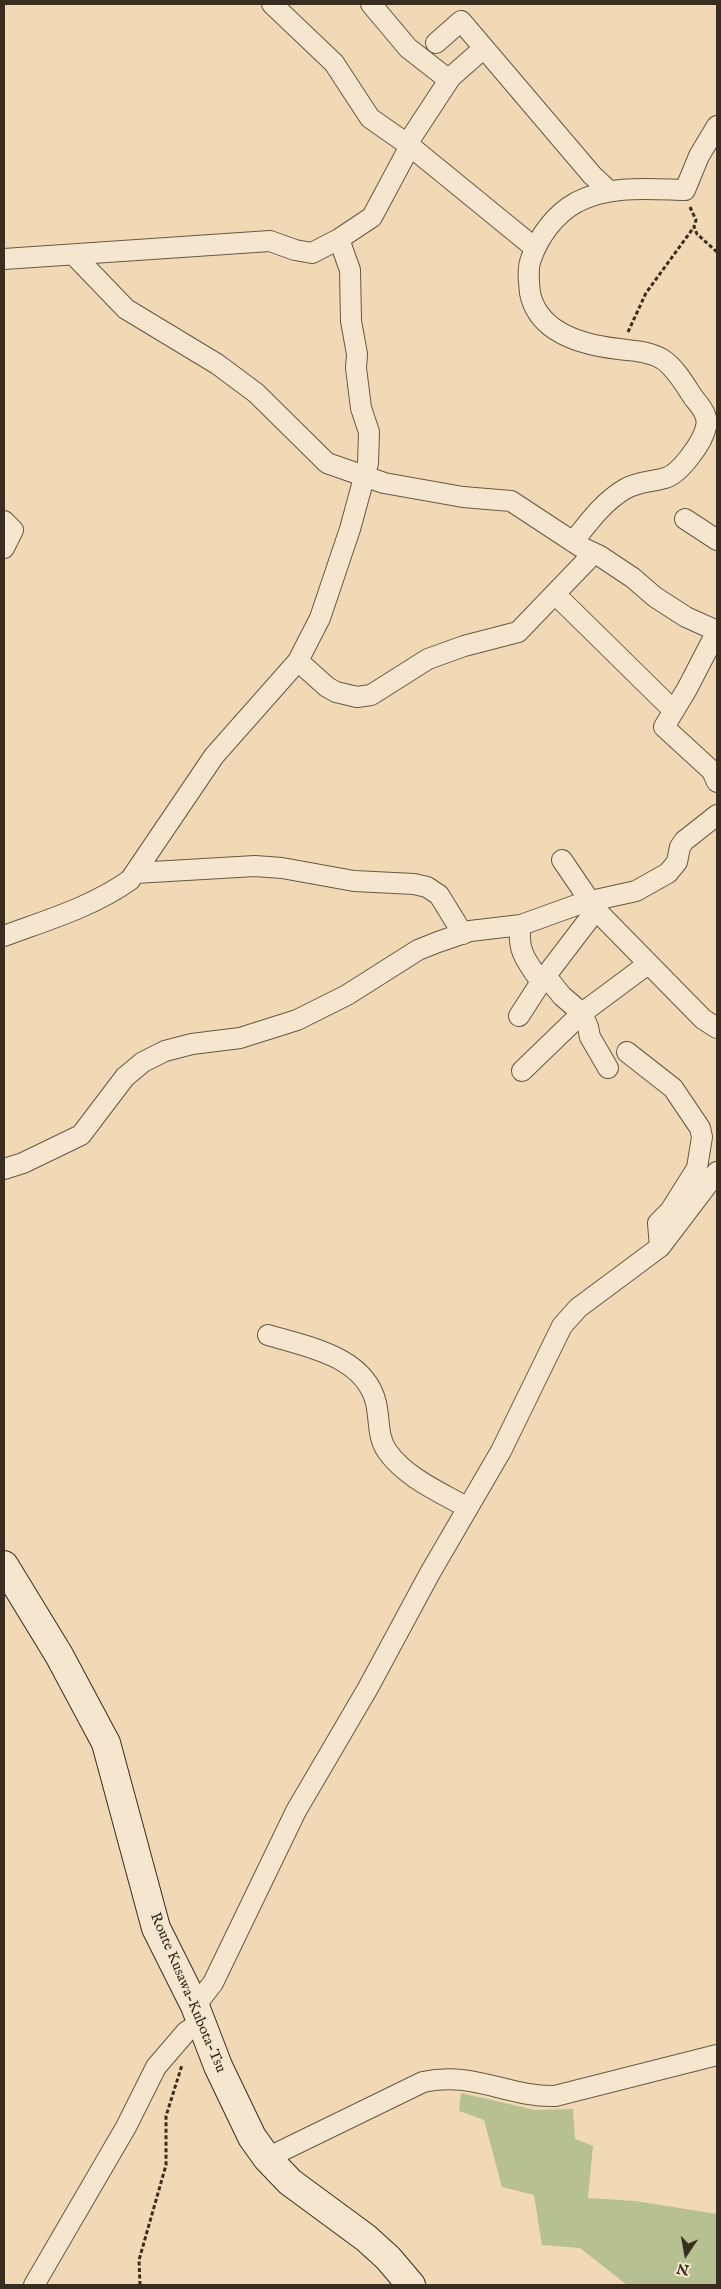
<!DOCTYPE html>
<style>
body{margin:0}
#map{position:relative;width:721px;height:2289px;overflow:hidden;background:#f2d9b5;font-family:"IM FELL English",serif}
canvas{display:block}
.frame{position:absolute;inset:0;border:5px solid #382d1f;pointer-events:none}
.north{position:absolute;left:661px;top:2229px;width:50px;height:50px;-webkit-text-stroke:4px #f7e6cf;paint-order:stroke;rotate:192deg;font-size:14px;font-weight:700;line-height:20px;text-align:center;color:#382d1f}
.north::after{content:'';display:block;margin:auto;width:18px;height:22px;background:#382d1f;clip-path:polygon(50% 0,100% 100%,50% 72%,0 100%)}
</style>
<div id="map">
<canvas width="721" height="2289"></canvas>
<div class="frame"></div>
<div class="north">N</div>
</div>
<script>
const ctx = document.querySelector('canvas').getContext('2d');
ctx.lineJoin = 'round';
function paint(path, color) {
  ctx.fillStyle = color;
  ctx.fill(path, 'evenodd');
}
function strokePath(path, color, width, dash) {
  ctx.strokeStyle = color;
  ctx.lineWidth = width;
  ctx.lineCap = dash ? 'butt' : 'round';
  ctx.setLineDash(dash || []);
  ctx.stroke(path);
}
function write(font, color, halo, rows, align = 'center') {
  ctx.font = font + ' "IM FELL English",serif';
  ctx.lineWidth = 4.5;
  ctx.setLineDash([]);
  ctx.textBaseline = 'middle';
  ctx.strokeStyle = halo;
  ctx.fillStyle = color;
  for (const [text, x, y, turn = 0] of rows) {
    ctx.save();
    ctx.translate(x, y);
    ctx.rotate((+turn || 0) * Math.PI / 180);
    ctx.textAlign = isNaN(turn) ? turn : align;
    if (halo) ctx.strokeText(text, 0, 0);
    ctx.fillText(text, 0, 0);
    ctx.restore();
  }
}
paint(new Path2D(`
 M461,2093l74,17 38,-1 2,30 18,7 -5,52 47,3 82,13v71h-90l-47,-37 -38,-3 -8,-50 -32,-8 -18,-67 -25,-9z`), '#b6c091');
const street = new Path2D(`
 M272,4l62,59 36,55 40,28 125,102
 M371,4l37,44 41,32
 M436,43l25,-22 23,27
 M407,144l44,-67 33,-29 108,127 17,16
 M74,255l52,54 91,55 39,29 71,70 57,20 79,14 48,4 70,46 19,9 33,22 22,19 31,20 31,14
 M4,259l266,-18 25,9 17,3 27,-14 33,-22 38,-71
 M685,519l32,21
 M4,521l9,9 -9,18
 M573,542c16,-20 30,-40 52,-53 13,-8 27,-7 40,-11 15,-4 38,-36 41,-51 3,-12 -6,-21 -13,-30 -8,-12 -18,-30 -31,-38 -13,-8 -29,-8 -43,-10 -36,-4 -81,-16 -89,-56 -1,-11 -3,-24 1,-34 8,-23 24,-45 46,-57 33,-17 71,-13 108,-12l14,-34 18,-30
 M555,594l119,117
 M717,631l-30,58 -23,38 48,44 5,11
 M298,661l29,26 9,5 21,5 14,-2 57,-36 36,-13 54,-14 76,-79
 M562,860l34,50 107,109 14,9
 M135,873l120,-7 27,2 72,13 60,3 13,3 12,8 24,39
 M521,925c-5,25 6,37 20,57
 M4,936c43,-16 88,-29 126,-56l84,-124 84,-95 22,-43 30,-89 18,-66 1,-31 -8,-24 -5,-40 1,-14 -6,-33 -1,-51 -11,-31
 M546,976l16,20 20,17 6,14 2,10 18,31
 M519,1016l22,-34 55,-72
 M627,1052l46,36 27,40 2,9 -5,31 -27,43 -12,12 2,24
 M522,1071l60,-58 66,-49
 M4,1169l19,-6 58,-28 44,-58 18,-15 22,-11 27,-7 48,-6 57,-18 50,-25 71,-45 20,-8 32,-11 51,-6 61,-22 54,-12 32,-18 9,-11 3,-15 4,-6 33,-26
 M268,1335c39,12 97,21 108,68 4,17 1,33 11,48 19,27 53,41 81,57
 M195,2006l18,-23 83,-172 72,-123 62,-115 71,-122 61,-125 16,-18 82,-61 57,-75
 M267,2158l156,-76c51,-11 84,15 132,14l162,-41
 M34,2285l92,-158 30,-60 30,-35 15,-10`);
const secondary = new Path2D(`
 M4,1565l55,90 47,88 50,185 39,78 23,60 34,71 15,21 23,24 76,56 22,20 23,27`);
strokePath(street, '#665844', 22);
strokePath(secondary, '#382d1f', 30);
strokePath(new Path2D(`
 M690,207l6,13 -2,7 3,7 20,18
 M628,332l18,-39 48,-66
 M140,2285l-1,-25 27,-95v-49l16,-51`), '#382d1f', 3, [4, 2.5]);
strokePath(street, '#f7e6cf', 20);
strokePath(secondary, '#f7e6cf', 28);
write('15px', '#382d1f', '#f7e6cf', [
 ["Route Kusawa-Kubota-Tsu",187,1993,67]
]);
</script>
